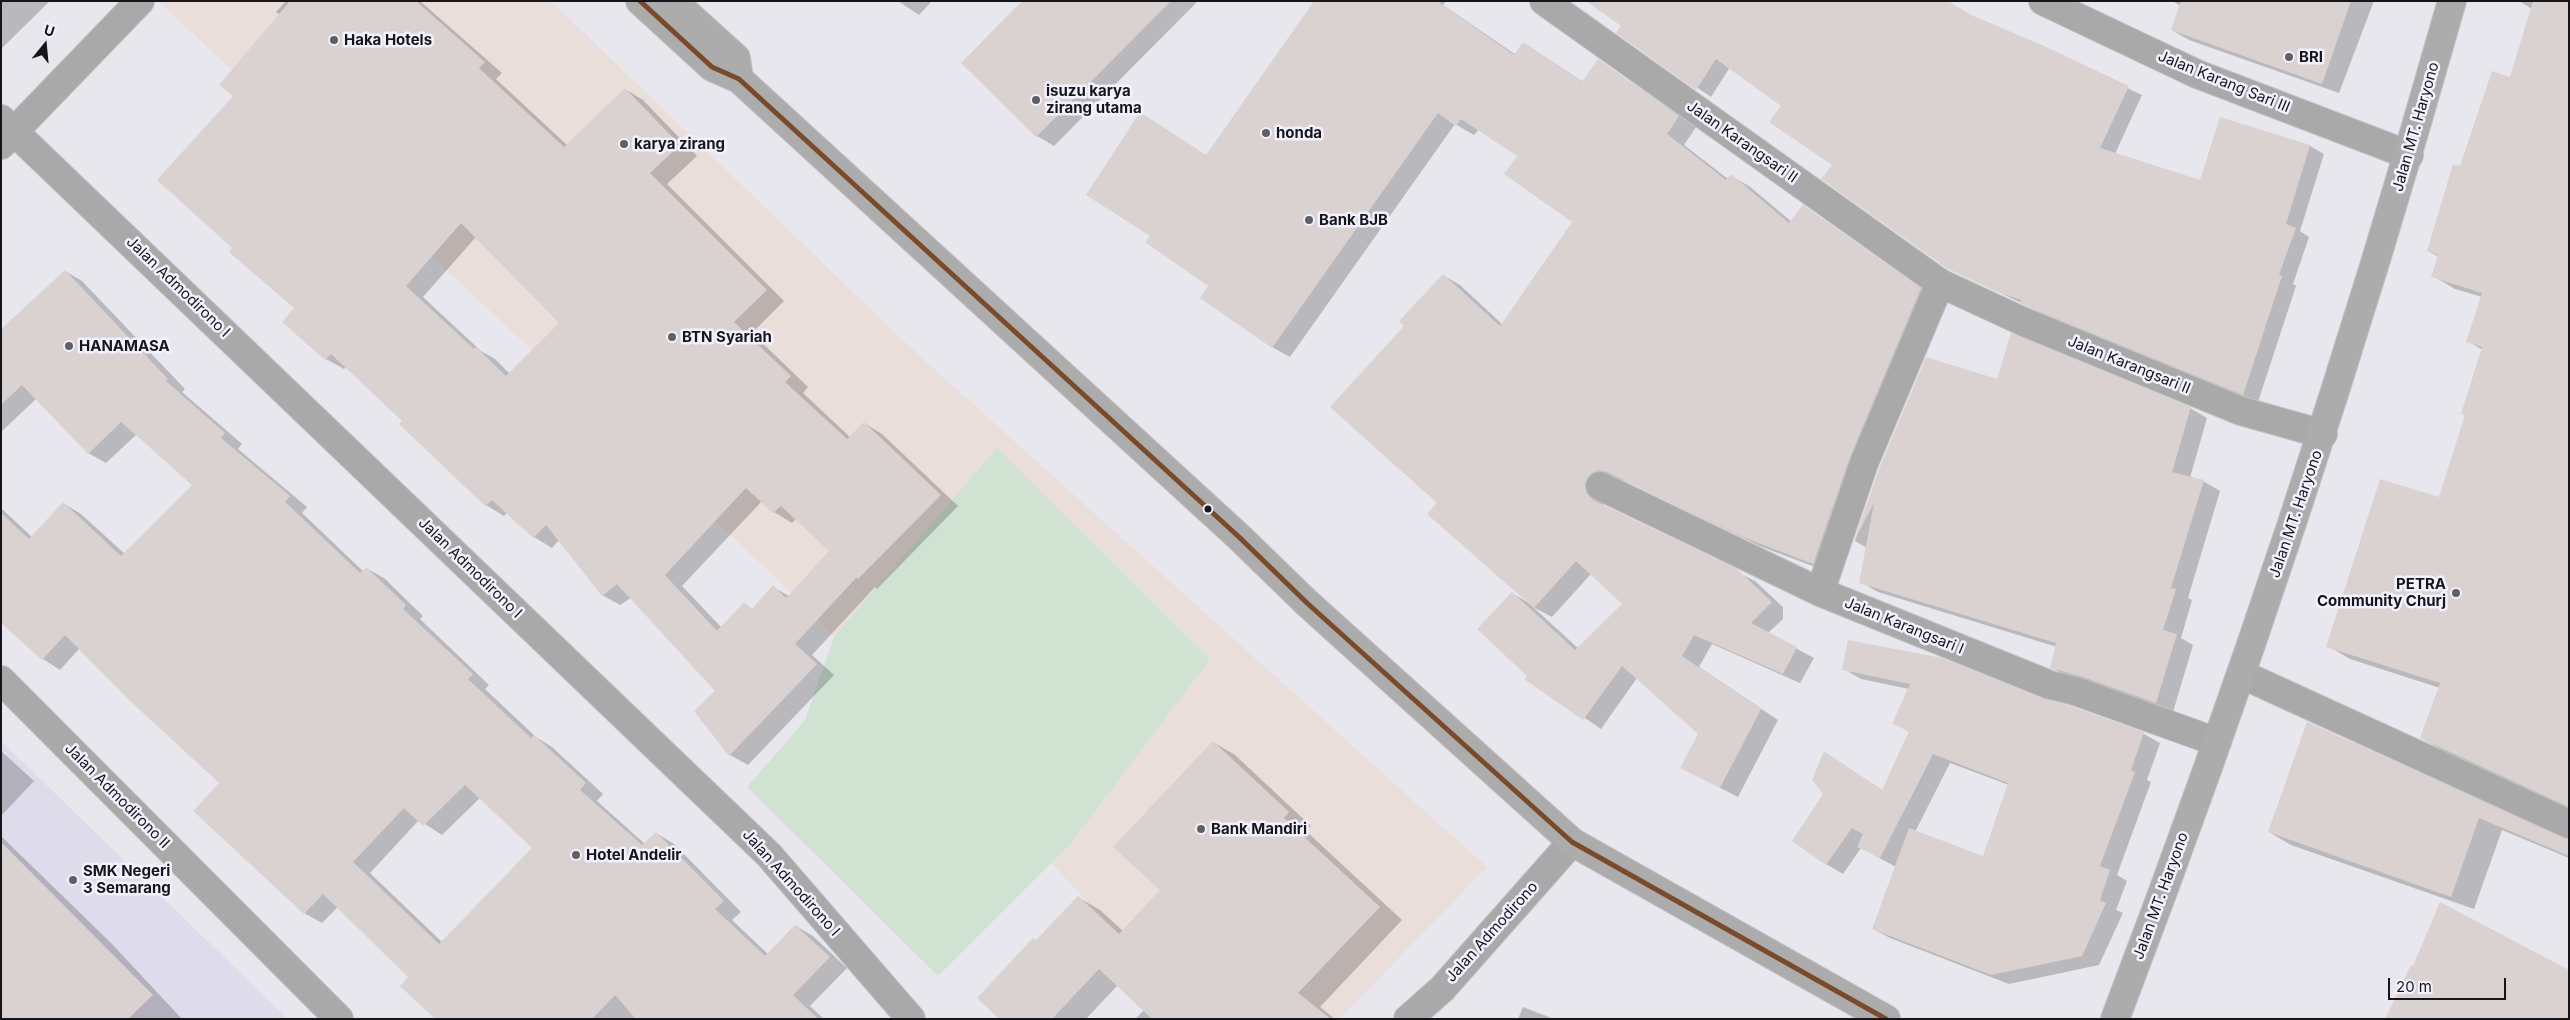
<!DOCTYPE html>
<style>
body{margin:0}
#map{position:relative;width:2570px;height:1020px;overflow:hidden;background:#e7e7ed;font-family:Inter,sans-serif}
canvas{display:block}
.frame{position:absolute;inset:0;border:2px solid #16161a;pointer-events:none}
.north{position:absolute;left:20px;top:20px;width:50px;height:50px;-webkit-text-stroke:4px #f2f1fe;paint-order:stroke;rotate:17deg;font-size:14px;font-weight:700;line-height:20px;text-align:center;color:#16161a}
.north::after{content:'';display:block;margin:auto;width:18px;height:22px;background:#16161a;clip-path:polygon(50% 0,100% 100%,50% 72%,0 100%)}
.scale{position:absolute;left:2388px;top:978px;width:118px;height:22px;box-sizing:border-box;border:2px solid #16161a;border-top:0;padding-left:6px;font-size:15px;line-height:18px;white-space:nowrap;color:#16161a;-webkit-text-stroke:4px #f2f1fe;paint-order:stroke}
</style>
<div id="map">
<canvas width="2570" height="1020"></canvas>
<div class="frame"></div>
<div class="north">U</div>
<div class="scale">20 m</div>
</div>
<script>
const ctx = document.querySelector('canvas').getContext('2d');
ctx.lineJoin = 'round';
function paint(path, color) {
  ctx.fillStyle = color;
  ctx.fill(path, 'evenodd');
}
function strokePath(path, color, width, dash) {
  ctx.strokeStyle = color;
  ctx.lineWidth = width;
  ctx.lineCap = dash ? 'butt' : 'round';
  ctx.setLineDash(dash || []);
  ctx.stroke(path);
}
function write(font, color, halo, rows, align = 'center') {
  ctx.font = font + ' Inter,sans-serif';
  ctx.lineWidth = 5;
  ctx.setLineDash([]);
  ctx.textBaseline = 'middle';
  ctx.strokeStyle = halo;
  ctx.fillStyle = color;
  for (const [text, x, y, turn = 0] of rows) {
    ctx.save();
    ctx.translate(x, y);
    ctx.rotate((+turn || 0) * Math.PI / 180);
    ctx.textAlign = isNaN(turn) ? turn : align;
    if (halo) ctx.strokeText(text, 0, 0);
    ctx.fillText(text, 0, 0);
    ctx.restore();
  }
}
paint(new Path2D(`
 M158,1h393l361,348 575,518 -147,152h-140l-411,-429z`), '#eadeda');
paint(new Path2D(`
 M1,741l287,278h-287z`), '#dedcea');
paint(new Path2D(`
 M997,448l213,211 -138,183 -134,134 -191,-189 58,-67 29,-83z`), '#d0e3d3');
paint(new Path2D(`
 M1,1h49l-49,48z
 M286,1h134l82,72 -6,6 71,66 58,-56 18,11 54,56 -30,28 117,117 -32,32 56,54 -5,6 47,44 14,-14 18,11 76,72 -81,83 -2,-2 -63,68 22,20 -86,90 -18,-10 -35,-44 21,-20 -85,-93 -11,7 -18,-10 -43,-55 -7,8 -18,-11 -27,-24 -3,3 -18,-11 -85,-81 3,-3 -58,-54 -2,2 -18,-10 -30,-51 -62,-60 1,-152 45,-81 -4,-3zM476,237l85,86 -51,51 -15,-15 -14,-8 -58,-54zM762,501l12,11 18,11 4,-4 35,32 -42,45 -16,-9 -20,22 -9,-5 -22,24 -40,-42z
 M898,1h34l-13,14z
 M1024,1h171l1,2 -142,143 -17,-10 -74,-73z
 M1315,1h131l-3,4 73,50 8,-12 59,39 15,-22 98,67 -12,18 44,34 3,-3 18,10 43,36 11,-16 135,94 -107,273 -69,-26 -136,-66 -8,-1 -16,18 2,8 151,75 28,26v12l-15,14 46,25 -14,25 -88,-39 -13,23 79,53 -40,77 -39,-20 1,-43 -63,-56 -36,51 -75,-51 2,-3 -16,-82 17,10 -90,-100 -33,-177 37,-51 17,10 42,39 72,-102 -56,-67 -39,-26 -5,6 -19,-11 -165,233 -18,-10 -62,-61 -59,-51 -11,-122 67,43zM1591,574l33,30 -45,45 -46,-42 19,10z
 M2172,1h202l-35,92 -150,-53 -17,-10 9,-24z
 M2519,1h50v807l-125,-57 -23,-13 19,-50 -90,-29 -22,-13 112,-147 26,-84 17,-65 -16,-9 15,-44 -27,-8 -22,-13 6,-19 -11,-6 33,-84 50,-89 21,-69z
 M1973,17l169,78 -27,59 86,28 20,-64 89,28 14,8 -24,77 9,6 -16,47 3,2 -38,116 -212,-87 -97,-47 -115,-104 -52,-59 -52,-38 -19,30 -94,-64z
 M65,271l17,10 103,108 -3,3 60,52 -4,5 69,58 -5,6 61,58 3,-3 18,10 39,38 -3,3 69,66 -4,4 51,48 16,10 51,47 -6,7 48,43 11,-11 18,11 67,68 -9,8 37,35 27,-29 17,10 34,32 -37,38 14,13h-387l-27,-43 -72,-69 -16,16 -18,-10 -83,-130 -141,-135 -20,22 -17,-11 -42,-38v-113l31,29 31,-34 18,11 44,40 68,-69 -56,-51 -31,29 -18,-10 -51,-55 -36,34v-102zM480,798l53,50 -91,94 -72,-69 49,-53 23,15z
 M1998,381l192,27 17,10 -17,60 13,3 17,10 -32,107 4,2 -11,38 12,7 -20,67 -104,-35 -17,-9 5,-21 -179,-55 -17,-10 6,-34 -12,-7 25,-72z
 M1844,669l200,32 26,6 74,27 16,9 -13,37 4,2 -34,93 10,6 -11,29 7,3 -24,52 -90,19 -119,-46 -17,-9 23,-62 -35,-19 -18,26 -17,-10 -1,-70 10,-34 49,31 26,-59 -17,-9 16,-34 -48,-10zM1950,763l59,22 -25,73 -69,-26z
 M2308,723l261,117v18l-67,-28 -28,79 -183,-64 -22,-13z
 M1213,742l22,13 76,71 -5,5 96,89 -82,87 15,12h-200l9,-9 -26,-25 -32,34h-85l36,-78 41,-44 22,13 23,21 39,-41z
 M1,751l33,30 -33,35z
 M1,836l110,107 71,76h-181z
 M1523,1007l31,12h-36z`), '#0003');
paint(new Path2D(`
 M290,1h126l69,61 -6,6 85,79 61,-59 55,57 -30,28 117,117 -33,32 57,54 -6,6 62,57 17,-17 77,73 -83,84 -2,-1 -61,66 22,20 -88,92 -35,-45 21,-20 -98,-107 -15,12 -56,-71 -13,13 -41,-38 -7,6 -86,-82 3,-3 -71,-67 -6,6 -43,-38 12,-14 -65,-56 3,-4 -75,-68 76,-84 -14,-11zM461,223l98,100 -53,53 -30,-29 -2,2 -68,-63zM746,488l27,25 8,-7 48,45 -43,47 -13,-13 -21,24 -8,-7 -27,29 -52,-56z
 M1022,1h149l-135,136 -75,-74z
 M1314,1h123l77,54 9,-13 59,40 16,-23 81,57 -12,18 59,46 5,-6 58,49 14,-18 118,83 -71,169 -37,107 -70,-27 -136,-65 -8,-2 -7,3 -6,7 -1,8 2,6 6,6 144,69 35,33 -21,21 46,24 -14,27 -89,-39 -12,21 79,53 -41,79 -40,-20 18,-34 -76,-68 -39,54 -59,-41 3,-3 -50,-47 35,-37 63,58 47,-46 -46,-43 -42,47 -107,-94 10,-11 -107,-96 74,-81 -5,-5 44,-47 57,52 72,-104 -68,-48 13,-18 -56,-37 -5,7 -18,-13 -166,235 -72,-50 8,-12 -63,-44 5,-6 -64,-41 54,-83 66,43z
 M1586,1h362l23,14 71,30 87,41 -29,62 100,32 20,-63 90,28 -24,79 10,4 -17,47 3,1 -39,119 -213,-87 -10,-5 1,-3 -26,-9 -47,-22 -127,-90 11,-14 -63,-43 12,-16 -65,-47 -20,31 -80,-57 5,-7z
 M2181,1h170l-29,83 -151,-54z
 M2533,1h36v806l-149,-69 20,-55 -114,-36 54,-168 59,18 26,-82 -4,-1 21,-67 -16,-5 16,-49 -51,-16 7,-22 -11,-4 26,-87 7,2 32,-95 18,6z
 M65,270l103,109 -2,2 59,52 -4,5 69,58 -5,6 75,71 6,-6 40,38 -3,4 70,65 -5,5 63,59 3,-3 52,48 -6,7 62,55 14,-13 68,69 -9,8 50,47 30,-31 35,32 -37,38 25,24h-182l-21,-24 -23,24h-157l-35,-33 8,-9 -85,-83 -19,20 -111,-103 26,-28 -91,-84 -63,-64 -23,25 -41,-37v-110l28,26 34,-37 58,54 71,-71 -71,-63 -33,32 -66,-69 -21,20v-76zM465,785l67,63 -93,96 -86,-82 51,-54 19,18z
 M2011,333l180,74 -19,65 32,8 -33,108 5,1 -13,41 14,4 -21,69 -76,-27 -30,-8 6,-25 -197,-60 15,-80 -20,38 25,-72 47,-112 71,22z
 M1848,640l94,18 102,41 27,7 73,26 -13,38 4,2 -35,94 10,4 -10,30 6,3 -24,53 -91,19 -119,-46 37,-101 74,28 25,-73 -75,-29 -53,104 -23,-11 6,-13 -11,-6 -26,37 -34,-24 31,-47 -11,-14 12,-29 58,39 27,-59 -17,-7 18,-40 -68,-14z
 M2307,722l262,117v17l-90,-38 -28,79 -183,-65z
 M1213,741l76,71 -5,6 96,89 -82,86 33,26h-179l-53,-50 -47,50h-53l-22,-21 56,-60 3,2 42,-44 41,38 41,-44 -47,-43z
 M1,842l152,153 -25,24h-127z
 M2440,902l129,68v49h-184l26,-54 2,1z`), '#dad2d0');
const minor = new Path2D(`
 M1544,1l396,282 84,39 217,89 82,23
 M2043,1l154,73 212,81
 M1,119l768,736 142,164
 M1,145l139,-144
 M1600,486l220,106 230,93 25,6 142,51
 M1820,592l44,-129 76,-180
 M2241,674l328,150
 M1,680l338,339
 M1408,1019l34,-30 130,-147`);
const primary = new Path2D(`
 M640,1l72,66 27,12 500,458 68,66 265,239 314,177
 M673,1l63,57 3,21
 M2115,1019c128,-334 240,-674 337,-1018`);
strokePath(minor, '#c2c2c6', 30);
strokePath(primary, '#c2c2c6', 30);
strokePath(minor, '#aaa9aa', 28);
strokePath(primary, '#adacad', 28);
strokePath(new Path2D(`
 M640,1l72,66 27,12 500,458 68,66 265,239 314,177`), '#7a4b2a', 5);
for (const [x, y, r, color] of [
 [334,40,5,"#5f5f64"],
 [2289,57,5,"#5f5f64"],
 [1036,100,5,"#5f5f64"],
 [1266,133,5,"#5f5f64"],
 [624,144,5,"#5f5f64"],
 [1309,220,5,"#5f5f64"],
 [672,337,5,"#5f5f64"],
 [69,346,5,"#5f5f64"],
 [1208,509,4.5,"#16161a"],
 [2456,593,5,"#5f5f64"],
 [1201,829,5,"#5f5f64"],
 [576,855,5,"#5f5f64"],
 [73,880,5,"#5f5f64"]
]) {
  const dot = new Path2D();
  dot.arc(x, y, r, 0, 2 * Math.PI);
  ctx.fillStyle = color;
  ctx.fill(dot);
  strokePath(dot, '#f2f1fe', 2);
}
write('bold 15px', '#16161a', '#f2f1fe', [
 ["Haka Hotels",344,40],
 ["BRI",2299,57],
 ["isuzu karya",1046,91],
 ["zirang utama",1046,108],
 ["honda",1276,133],
 ["karya zirang",634,144],
 ["Bank BJB",1319,220],
 ["BTN Syariah",682,337],
 ["HANAMASA",79,346],
 ["PETRA",2446,584,"right"],
 ["Community Churj",2446,601,"right"],
 ["Bank Mandiri",1211,829],
 ["Hotel Andelir",586,855],
 ["SMK Negeri",83,871],
 ["3 Semarang",83,888]
], 'left');
write('15px', '#16161a', '#f2f1fe', [
 ["Jalan Karang Sari III",2224,82,22],
 ["Jalan MT. Haryono",2416,127,-74],
 ["Jalan Karangsari II",1742,142,35],
 ["Jalan Admodirono I",178,287,44],
 ["Jalan Karangsari II",2129,365,22],
 ["Jalan MT. Haryono",2296,514,-71],
 ["Jalan Admodirono I",470,568,44],
 ["Jalan Karangsari I",1904,626,22],
 ["Jalan Admodirono II",117,796,45],
 ["Jalan Admodirono I",791,883,48],
 ["Jalan MT. Haryono",2161,896,-70],
 ["Jalan Admodirono",1492,932,-48]
]);
</script>
